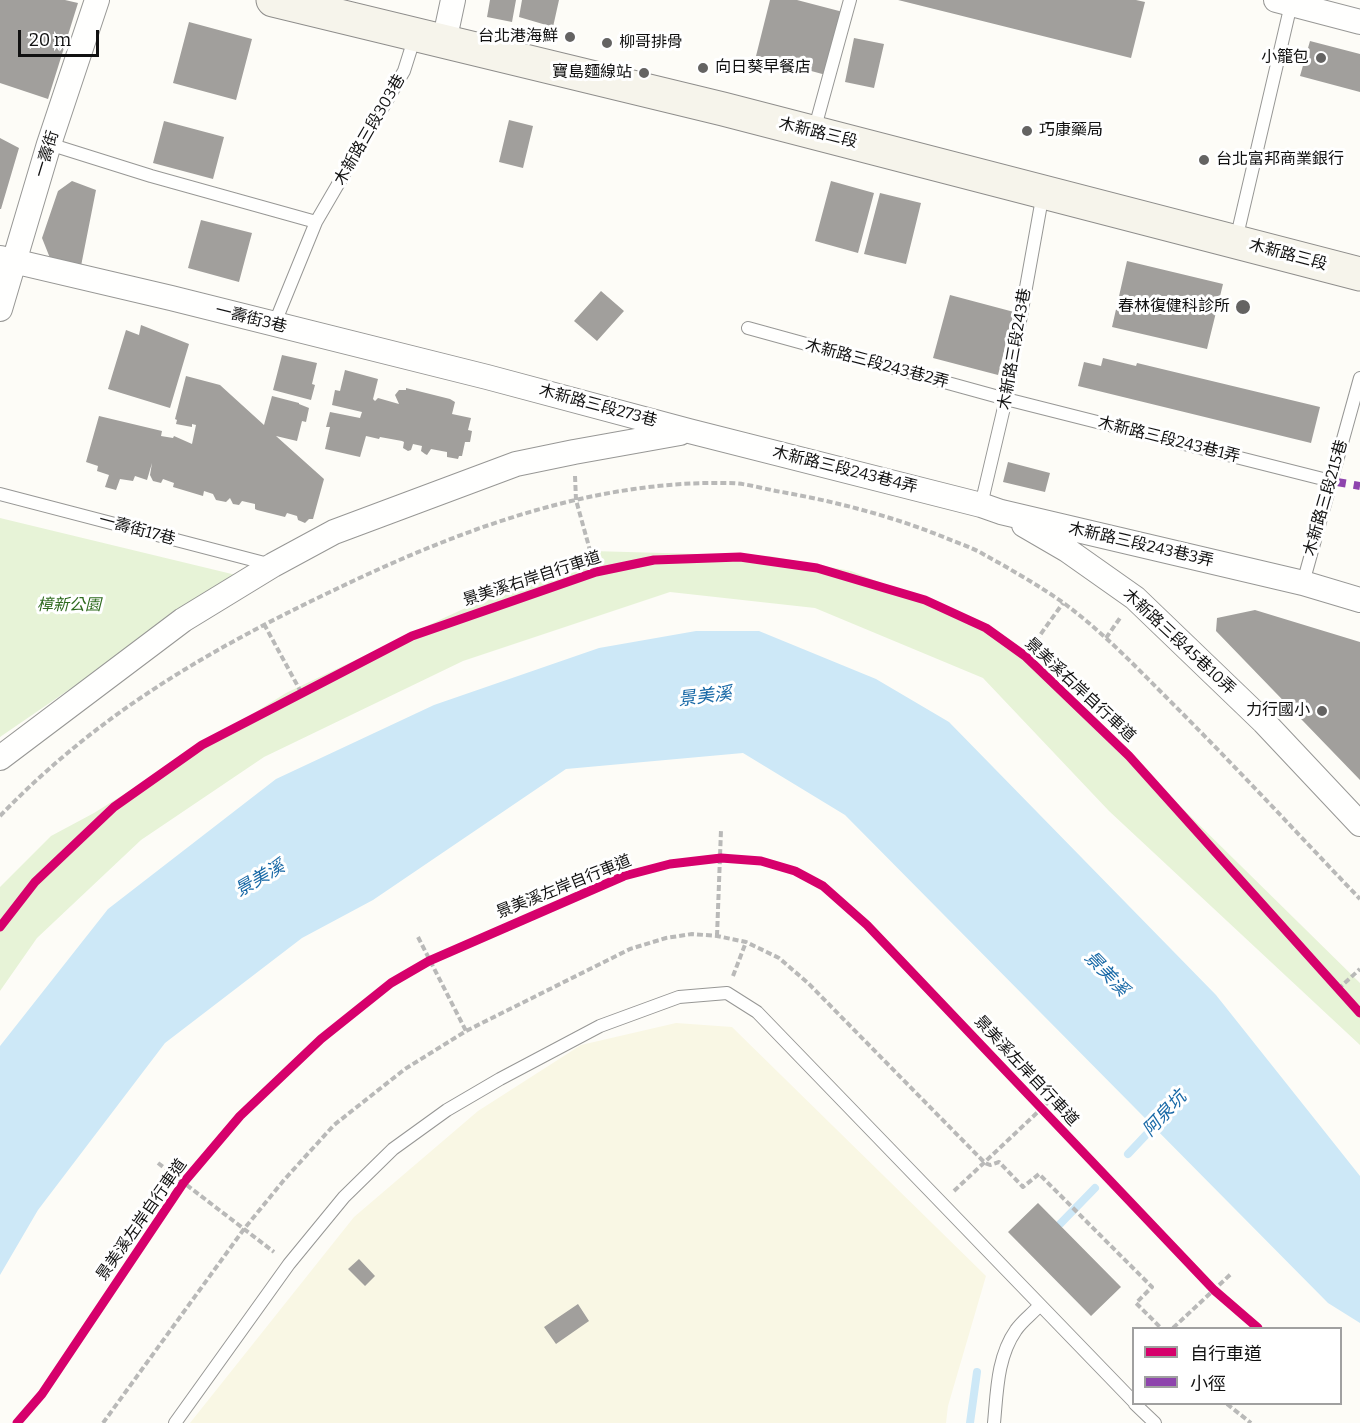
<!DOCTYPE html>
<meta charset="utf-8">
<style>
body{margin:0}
#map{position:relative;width:1360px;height:1423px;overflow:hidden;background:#fdfcf7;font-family:Bitter,"Noto Sans TC",serif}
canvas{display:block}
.legend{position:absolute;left:1132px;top:1327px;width:210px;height:78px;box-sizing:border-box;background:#fff;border:2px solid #a0a0a0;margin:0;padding:8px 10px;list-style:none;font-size:18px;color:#111}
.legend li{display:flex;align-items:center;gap:12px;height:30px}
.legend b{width:30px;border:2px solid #a0a0a0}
.scale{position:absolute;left:18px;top:30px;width:81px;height:27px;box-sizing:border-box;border:3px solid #111;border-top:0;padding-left:8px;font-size:18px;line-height:21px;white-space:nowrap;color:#111;-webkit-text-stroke:4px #fff;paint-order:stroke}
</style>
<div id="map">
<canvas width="1360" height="1423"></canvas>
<ul class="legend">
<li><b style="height:8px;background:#d6006c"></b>自行車道</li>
<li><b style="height:8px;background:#8e44ad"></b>小徑</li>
</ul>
<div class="scale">20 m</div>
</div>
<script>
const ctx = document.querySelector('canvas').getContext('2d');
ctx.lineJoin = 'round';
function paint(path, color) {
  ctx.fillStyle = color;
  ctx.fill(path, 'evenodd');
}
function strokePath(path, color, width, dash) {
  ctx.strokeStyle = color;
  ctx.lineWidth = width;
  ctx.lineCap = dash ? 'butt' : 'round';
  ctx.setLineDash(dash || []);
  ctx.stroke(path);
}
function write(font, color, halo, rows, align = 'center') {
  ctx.font = font + ' Bitter,"Noto Sans TC",serif';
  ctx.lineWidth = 6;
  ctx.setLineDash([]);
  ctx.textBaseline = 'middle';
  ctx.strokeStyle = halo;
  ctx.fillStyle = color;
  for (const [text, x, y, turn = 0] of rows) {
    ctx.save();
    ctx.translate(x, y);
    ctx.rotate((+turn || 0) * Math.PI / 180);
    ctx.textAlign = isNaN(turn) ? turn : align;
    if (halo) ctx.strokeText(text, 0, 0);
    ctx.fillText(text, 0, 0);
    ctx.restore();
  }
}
paint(new Path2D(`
 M676,1023l56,4 254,249 -38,130 -2,17h-756l164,-206 124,-106 103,-66z`), '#f9f7e4');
paint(new Path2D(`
 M0,518l236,57 -236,162z
 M592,551l178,5 81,15 117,46 91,70 301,296v62l-251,-234 -126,-133 -168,-70 -145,-16 -207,69 -199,96 -123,83 -104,98 -37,53v-104l51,-51 43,-23 192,-120 162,-77z`), '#e7f3d7');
paint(new Path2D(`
 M696,631h63l117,48 73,43 267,273 144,181v147l-32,-20 -483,-488 -102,-62 -177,16 -193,131 -71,38 -137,105 -127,167 -38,65v-229l108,-137 168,-130 158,-74 165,-57z`), '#cde8f7');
strokePath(new Path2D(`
 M1128,1154l33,-35
 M1060,1224l35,-36
 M970,1423l7,-51`), '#cde8f7', 8);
paint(new Path2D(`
 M0,0h65l13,3 -30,96 -48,-16z
 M490,0h26l-4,22 -25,-5z
 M522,0h37l-6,27 -34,-10z
 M770,0h27l46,12 -17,63 -70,-19z
 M898,0h238l9,2 -14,56z
 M189,22l63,17 -16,61 -63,-17z
 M854,38l30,6 -10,44 -29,-6z
 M1310,41l50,13v38l-60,-16z
 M509,120l24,6 -10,42 -24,-6z
 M164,121l60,16 -11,42 -60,-16z
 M0,138l19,10 -18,61h-1z
 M72,181l24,9 -15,76 -31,-8 -8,-20 16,-47z
 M831,181l43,12 -16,60 -43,-12z
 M880,193l41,10 -15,61 -42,-10z
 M201,220l51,13 -13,49 -51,-14z
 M1127,261l96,23 -16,65 -95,-22z
 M601,291l23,20 -27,30 -23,-20z
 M950,295l64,17 -16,63 -65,-17z
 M141,325l48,19 -19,64 -62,-19 18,-59 13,5z
 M282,355l35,8 -5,21 3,1 -4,15 -38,-10z
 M1103,358l33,8 1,-3 183,44 -9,36 -233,-57 6,-24 17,4z
 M345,370l33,9 -5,20 2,2 3,-3 21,6 -4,-9 4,-5h7v-2l44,11 5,3 -3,12 19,4 -3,12 4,1 -2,11h-5l-3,14h-3l-1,3 -11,-2v-5l-16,-3 -4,6 -2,-1 -4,-3 1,-5 -9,-2 -2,6 -3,1 -5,-3 1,-6 -2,-1 -22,-4 -1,2 -13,-3 -6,21 -35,-8 5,-22h-4l4,-15 30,6 2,-6 -30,-7 3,-15 5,1z
 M186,376l34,9 44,40 8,-29 27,7v1l10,4 -3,14 -4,-1 -5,20 -21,-5 48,43 -11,40h-4l-4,4 -7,-3 -1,-4 -10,-3 -2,4 -28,-7 -2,-1v-5l-13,-3 -3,4 -6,-1 -3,-6 -4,4 -10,-2 -3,-6 -9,-3 -1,5 -30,-9 1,-4 -11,-4 -2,4 -8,-2 -3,-6 2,-12 -5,17 -12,-4 -2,5 -13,-2 -4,11 -11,-3 4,-12 -12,-4 1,-5 -12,-4 13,-46 63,15 -1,5 12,2 1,-2 18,8 4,-19 -4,-1v3l-16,-3 1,-4 -2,-1z
 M1008,462l42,11 -5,19 -42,-10z
 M1255,610l105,32v138l-144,-149 1,-13z
 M1038,1203l83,84 -30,29 -83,-84z
 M359,1259l16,17 -10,10 -17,-17z
 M578,1304l11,17 -33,23 -12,-17z`), '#a19f9c');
const service = new Path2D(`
 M814,131l36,-131
 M49,144l102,32 165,46
 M1236,240l56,-240
 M274,325l42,-103 88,-151 11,-35
 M748,328l258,71 325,82
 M0,494l272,71
 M981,505l25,-106 37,-206
 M1303,583l57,-205
 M1135,1404l20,19
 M175,1423l114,-159 55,-67 49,-48 54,-39 53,-31 100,-53 79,-29 48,-4 30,19 377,390
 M994,1423c3,-31 3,-66 22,-93 6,-9 16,-16 23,-24`);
const minor = new Path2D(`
 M1276,0l84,22
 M444,42l9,-42
 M0,258l171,40 316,79 202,54 292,74 20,7 302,71 57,17
 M0,309l49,-165 48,-144
 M1024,525l43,25 68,48 129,124 96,102
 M0,758l183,-138 90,-55 61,-33 182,-68 58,-12 106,-19`);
const secondary = new Path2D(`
 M273,0l450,109 637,165`);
strokePath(service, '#979795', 14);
strokePath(minor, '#979795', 26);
strokePath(secondary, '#8e8d8b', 35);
strokePath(new Path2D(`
 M575,476l1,24 20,72
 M264,624l37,68
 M1106,638l14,-20
 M1025,656l38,-53
 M0,816c97,-101 205,-164 330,-224 124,-60 259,-112 399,-109 15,0 32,5 47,8 58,10 116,25 170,47 12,5 25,9 37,16 27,15 57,32 82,50 39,29 72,64 106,98 64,64 126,131 189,197
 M717,936l4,-106
 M418,937l48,94
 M733,976l13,-34
 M1338,989l22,-20
 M158,1163l116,89
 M954,1191l104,-98
 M1173,1328l59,-55
 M1227,1404l24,19
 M103,1423l141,-194 40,-49 50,-55 71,-56 61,-38 164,-82 36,-11 26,-4 25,2 29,6 33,16 29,25 177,180 5,2 9,-3 24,25 16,-13 113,113 -16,16 25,25`), '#b9b9b8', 4, [6, 3]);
strokePath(service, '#fffffe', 12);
strokePath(minor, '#fffffe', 24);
strokePath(secondary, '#f6f4eb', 33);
strokePath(new Path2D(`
 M1331,481l29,5`), '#8e44ad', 8, [15, 8]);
strokePath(new Path2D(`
 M0,927l35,-45 79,-75 88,-62 210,-109 184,-64 58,-12 86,-3 77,11 108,32 61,28 39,28 104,100 231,257
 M17,1423l25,-29 142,-212 56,-66 81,-77 70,-56 38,-22 195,-85 46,-12 51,-6 40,3 34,10 28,15 44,39 347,365 44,38`), '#d6006c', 9);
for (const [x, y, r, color] of [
 [570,37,6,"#646362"],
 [607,43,6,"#646362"],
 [1321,58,6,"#646362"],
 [703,68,6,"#646362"],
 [644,73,6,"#646362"],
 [1027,131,6,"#646362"],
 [1204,160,6,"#646362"],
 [1243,307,8,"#646362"],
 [1322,711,6,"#646362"]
]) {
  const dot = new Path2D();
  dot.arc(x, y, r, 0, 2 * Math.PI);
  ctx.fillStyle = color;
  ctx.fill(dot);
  strokePath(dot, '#fff', 2);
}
write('16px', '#111', '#fff', [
 ["台北港海鮮",558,37],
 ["柳哥排骨",619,43,"left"],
 ["小籠包",1309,58],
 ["向日葵早餐店",715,68,"left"],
 ["寶島麵線站",632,73],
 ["巧康藥局",1039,131,"left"],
 ["台北富邦商業銀行",1216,160,"left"],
 ["春林復健科診所",1230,307],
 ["力行國小",1310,711]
], 'right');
write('16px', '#111', '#fff', [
 ["木新路三段303巷",370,130,-60],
 ["木新路三段",818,133,14],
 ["一壽街",47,154,-73],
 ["木新路三段",1288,255,15],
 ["一壽街3巷",251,319,14],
 ["木新路三段243巷",1015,349,-80],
 ["木新路三段243巷2弄",877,364,15],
 ["木新路三段273巷",598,406,15],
 ["木新路三段243巷1弄",1169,440,14],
 ["木新路三段243巷4弄",845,470,14],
 ["木新路三段215巷",1326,498,-74],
 ["一壽街17巷",137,530,15],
 ["木新路三段243巷3弄",1141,545,13],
 ["景美溪右岸自行車道",532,579,-18],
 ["木新路三段45巷10弄",1179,642,43],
 ["景美溪右岸自行車道",1080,690,43],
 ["景美溪左岸自行車道",564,887,-22],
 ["景美溪左岸自行車道",1026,1071,47],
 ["景美溪左岸自行車道",142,1220,-55]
]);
write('italic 16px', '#2f6b1f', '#fff', [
 ["樟新公園",69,606]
]);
write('italic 18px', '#1768a6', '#fff', [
 ["景美溪",705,697,-7],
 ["景美溪",260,879,-30],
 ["景美溪",1106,974,46],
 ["阿泉坑",1165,1114,-47]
]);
</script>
